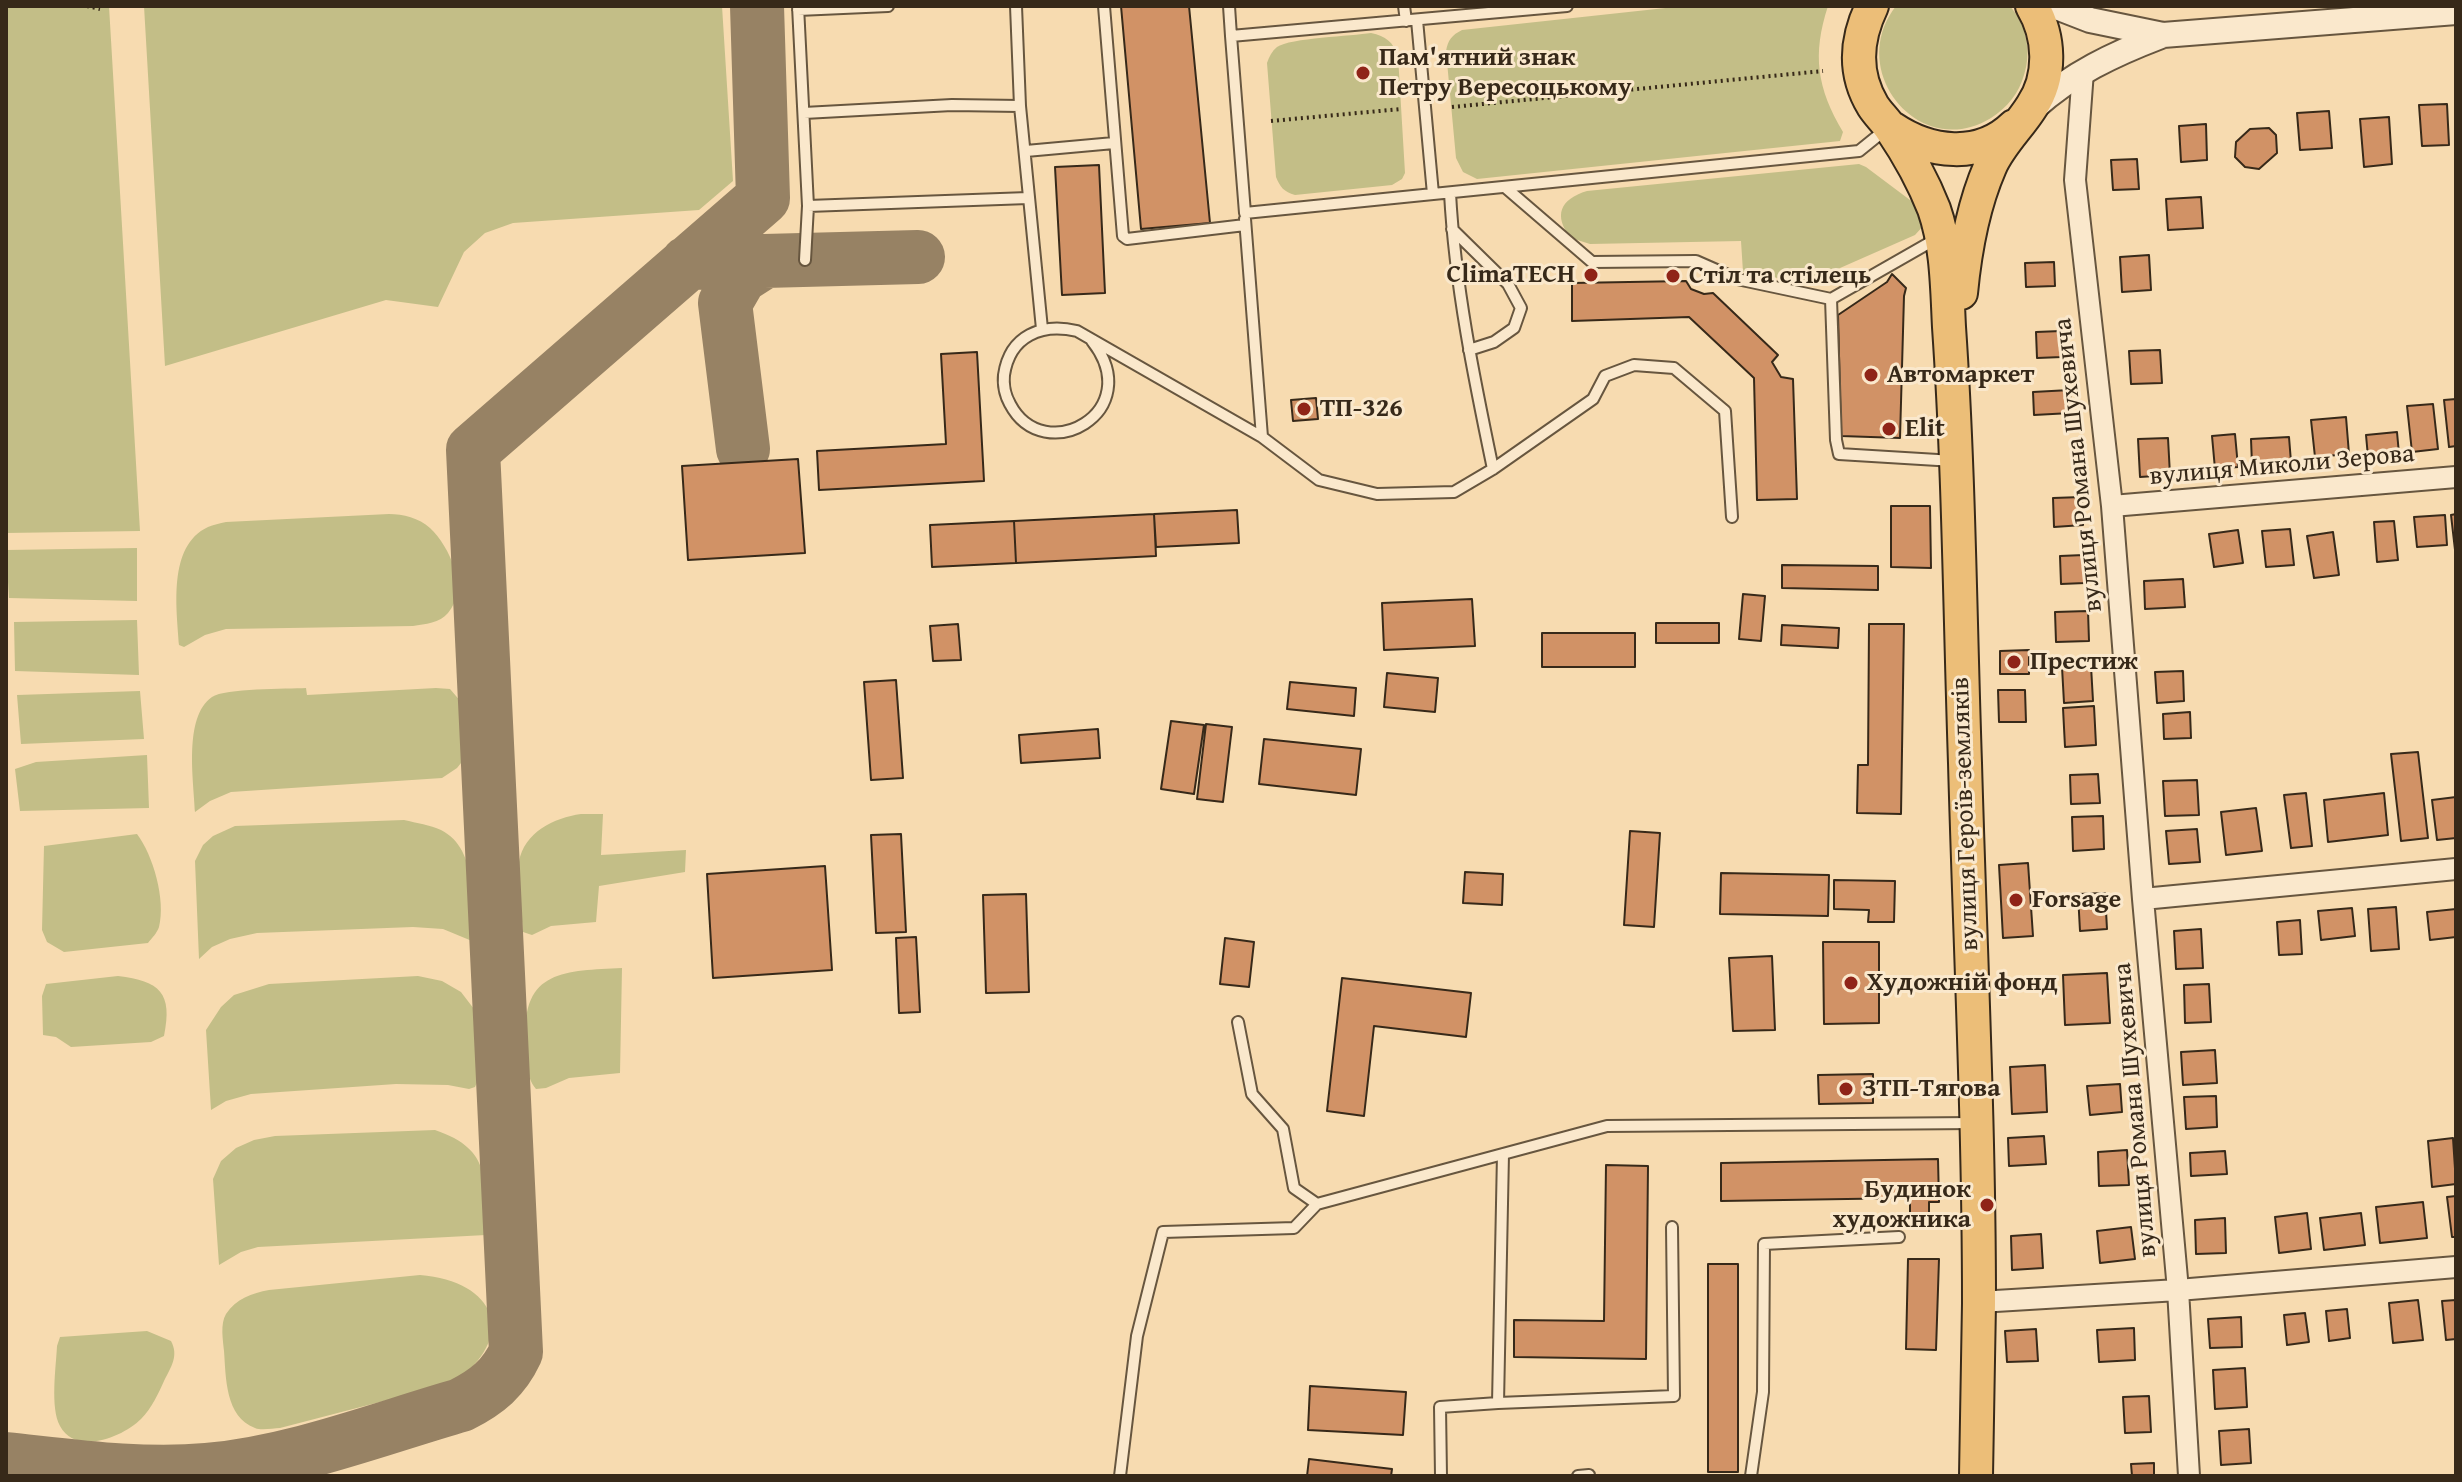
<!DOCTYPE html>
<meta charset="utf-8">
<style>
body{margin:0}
#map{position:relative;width:2462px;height:1482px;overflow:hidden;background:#f7dbb0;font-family:"Gentium Book Plus",serif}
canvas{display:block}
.frame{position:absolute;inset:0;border:8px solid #372919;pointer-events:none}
</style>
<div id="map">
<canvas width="2462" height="1482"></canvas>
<div class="frame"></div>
</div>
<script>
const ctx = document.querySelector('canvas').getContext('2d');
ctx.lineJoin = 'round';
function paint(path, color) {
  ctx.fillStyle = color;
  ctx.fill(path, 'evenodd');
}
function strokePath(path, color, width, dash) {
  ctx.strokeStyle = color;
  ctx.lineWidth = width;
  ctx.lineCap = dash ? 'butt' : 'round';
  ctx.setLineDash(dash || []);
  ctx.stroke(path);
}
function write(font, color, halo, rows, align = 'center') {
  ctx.font = font + ' "Gentium Book Plus",serif';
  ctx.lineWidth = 6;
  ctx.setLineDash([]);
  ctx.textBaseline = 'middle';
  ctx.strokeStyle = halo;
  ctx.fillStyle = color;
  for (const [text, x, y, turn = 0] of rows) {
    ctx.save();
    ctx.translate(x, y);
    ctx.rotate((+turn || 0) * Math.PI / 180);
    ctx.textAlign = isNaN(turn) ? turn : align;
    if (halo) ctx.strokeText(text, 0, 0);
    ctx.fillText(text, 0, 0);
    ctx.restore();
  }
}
paint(new Path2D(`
 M6,6h103l31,525 -134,2z
 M144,6h578l11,175 -34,29 -186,13 -28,10 -21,19 -26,55 -52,-7 -221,66z
 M1684,6h144c-16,49 -11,82 15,126l-3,9 -363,38 -14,-7 -7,-14 -10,-107c2,-11 6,-16 16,-21z
 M1896,6h114c16,19 22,45 14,69 -5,18 -17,33 -33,43 -71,44 -146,-47 -95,-112z
 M1371,33c15,3 22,9 27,23l7,117 -3,6 -10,6 -97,10c-11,-3 -15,-8 -19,-18l-9,-114c2,-6 5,-12 10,-16 13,-9 75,-11 94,-14z
 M1859,164l7,3 52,39 6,19 -9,10 -109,48 -63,-11 -2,-31 -151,3 -19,-6c-18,-22 -11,-39 16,-47z
 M389,514c14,0 30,4 41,14 20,19 39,61 18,85 -8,10 -23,11 -35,13l-187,3 -21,6 -21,12 -5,-2c-2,-35 -12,-99 29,-118 5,-2 12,-4 18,-5z
 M137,548v53l-128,-3 -3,-48z
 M137,620l2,55 -124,-4 -1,-49z
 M306,688l1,7 129,-7 14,1 12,14 5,12 -2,43 -8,10 -15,10 -211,14 -21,9 -15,11c-1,-30 -12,-95 17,-115 13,-9 75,-8 94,-9z
 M140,691l4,48 -123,5 -4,-49z
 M147,755l2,53 -129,3 -5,-42 21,-7z
 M581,814h22l-2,41 85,-5 -1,22 -86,14 -3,36 -45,4 -19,9 -9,-3c-1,-17 -7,-55 -4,-70 5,-30 35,-44 62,-48z
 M404,820c13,3 26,5 37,10 39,20 29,76 31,111l-29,-12 -30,-2 -156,6 -27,6 -18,8 -13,12 -4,-98 8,-16 10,-9 22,-10z
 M137,834c16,21 29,66 22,93 -2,6 -7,11 -11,16l-84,9 -17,-10 -5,-12 2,-84z
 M622,968l-2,105 -51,5 -23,10 -10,1c-11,-13 -9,-31 -10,-48 -5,-72 40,-70 96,-73z
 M118,976c42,5 55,17 46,60l-13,6 -80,5 -15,-10 -13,-2 -1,-39 4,-12z
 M418,976l24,5 19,11 13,17 5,13 3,49 -7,16 -6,2 -21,-4 -52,-1 -145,10 -25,7 -15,9 -5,-80 15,-23 13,-12 35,-11z
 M435,1130c59,20 49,52 51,105l-228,12 -17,5 -22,13 -6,-86 8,-18 15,-13 18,-8 21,-4z
 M420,1275c76,6 99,62 33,108l-173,45c-7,0 -18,3 -25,0 -30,-11 -29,-51 -31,-77 -1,-11 -4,-27 2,-37 10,-15 26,-21 43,-24z
 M147,1331l24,10c8,15 0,26 -7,40 -6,13 -12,27 -23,38 -18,18 -65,37 -81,7 -10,-18 -4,-59 -3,-80l3,-9z`), '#c3be87');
strokePath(new Path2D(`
 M687,263l231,-6
 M743,449l-18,-146 15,-26 25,-16
 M6,1459c66,7 134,17 201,11 87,-8 171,-41 254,-65 26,-13 43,-27 55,-53l-43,-902 290,-252 -6,-192`), '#978264', 54);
const building = new Path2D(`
 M1121,6h68l21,217 -69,6z
 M2447,104l2,41 -27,1 -3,-41z
 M2329,111l3,37 -32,2 -3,-37z
 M2389,117l3,47 -28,3 -4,-48z
 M2206,124l1,36 -26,2 -2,-36z
 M2269,128l7,7 1,18 -18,16 -14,-2 -10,-10 1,-15 14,-13z
 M2137,159l2,30 -26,1 -2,-30z
 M1099,165l6,128 -43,2 -7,-128z
 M2201,197l2,31 -35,2 -2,-31z
 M2149,255l2,35 -29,2 -2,-35z
 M2054,262l1,24 -29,1 -1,-24z
 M1892,274l14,14 -2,8 -4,142 -59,-2 -3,-121 49,-33z
 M1686,281l5,8 13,5 9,-1 65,62 -6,7 9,15 12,2 4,120 -40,1 -3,-122 -65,-61 -117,4v-38z
 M2061,331l1,26 -25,1 -1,-26z
 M2160,350l2,33 -31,1 -2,-33z
 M977,352l7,129 -165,9 -2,-39 129,-7 -5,-90z
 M2070,390l1,23 -37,2 -1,-23z
 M1316,398l2,21 -25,2 -2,-21z
 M2456,399v47l-7,1 -5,-47z
 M2433,404l5,45 -26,3 -5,-46z
 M2346,417l3,37 -34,3 -4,-37z
 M2397,432l2,22 -31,3 -2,-22z
 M2235,434l3,33 -23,2 -3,-33z
 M2289,437l2,25 -39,3 -1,-26z
 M2168,438l2,37 -30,2 -2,-38z
 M798,459l7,94 -117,7 -6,-94z
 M2082,497l1,28 -29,2 -1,-29z
 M1891,506h39l1,62 -40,-1z
 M1237,510l2,33 -83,4 -2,-33z
 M1154,514l2,42 -140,7 -2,-42z
 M2456,514v36h-1l-4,-35z
 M2445,515l2,30 -30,2 -3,-30z
 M1014,521l2,42 -84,4 -2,-42z
 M2394,521l4,39 -21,2 -3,-40z
 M2290,529l4,36 -28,2 -4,-36z
 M2238,530l5,33 -29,4 -5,-33z
 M2333,532l6,43 -25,3 -7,-42z
 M2084,555l1,28 -24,1 -1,-28z
 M1782,565l96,1v24l-96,-2z
 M2183,579l2,28 -40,2 -1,-28z
 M1743,594l22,2 -4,45 -22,-2z
 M1472,599l3,47 -91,4 -2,-47z
 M2088,611l1,30 -33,1 -1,-30z
 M1656,623h63v20h-63z
 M958,624l3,36 -28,1 -3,-35z
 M1869,624h35l-3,190 -44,-1 1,-48h10z
 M1782,625l57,3 -1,20 -57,-3z
 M1542,633h93v34h-93z
 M2029,650v24h-29v-23z
 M2091,666l2,35 -29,2 -2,-36z
 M2183,671l1,30 -27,2 -2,-31z
 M1387,673l51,5 -3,34 -51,-5z
 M896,680l7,98 -32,2 -7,-98z
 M1290,682l66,6 -2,28 -67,-7z
 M1998,690h27l1,32h-27z
 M2094,706l2,39 -31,2 -2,-39z
 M2190,712l1,26 -27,1 -1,-25z
 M1171,721l33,4 -10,69 -33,-5z
 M1206,724l26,3 -9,75 -26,-3z
 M1098,729l2,29 -79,5 -2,-28z
 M1264,739l97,10 -5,46 -97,-11z
 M2418,752l10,86 -27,3 -10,-87z
 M2098,774l2,29 -29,1 -1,-29z
 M2197,780l2,35 -34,1 -2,-35z
 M2306,793l6,53 -21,2 -7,-53z
 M2384,793l4,42 -60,7 -4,-42z
 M2456,797v41l-19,2 -5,-40z
 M2256,808l6,43 -36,4 -5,-43z
 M2103,816l1,33 -31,2 -1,-34z
 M2197,829l3,33 -31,2 -3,-33z
 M1630,831l30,2 -6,94 -30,-2z
 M901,834l5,98 -30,1 -5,-98z
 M2028,863l5,73 -30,2 -4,-73z
 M825,866l7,104 -119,8 -6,-104z
 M1465,872l38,2 -1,31 -39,-2z
 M1721,873l108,2 -1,41 -108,-2z
 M1834,880l61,1 -1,41h-26l1,-12 -35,-1z
 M2105,893l2,36 -27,2 -2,-37z
 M1026,894l3,98 -43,1 -3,-98z
 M2396,907l3,42 -28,2 -3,-42z
 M2352,908l3,28 -34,4 -3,-29z
 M2456,909v28l-26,3 -3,-28z
 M2300,920l2,34 -23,1 -2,-33z
 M2201,929l2,39 -27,1 -2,-38z
 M916,937l4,75 -21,1 -3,-75z
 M1225,938l29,4 -5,45 -29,-3z
 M1823,942h56v81l-55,1z
 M1772,956l3,74 -42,1 -4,-73z
 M2107,973l3,50 -45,2 -2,-50z
 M1342,978l129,15 -5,44 -92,-11 -10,90 -37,-5z
 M2209,984l2,38 -26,1 -1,-38z
 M2215,1050l2,33 -34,2 -2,-33z
 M2045,1065l2,47 -35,2 -2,-47z
 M1873,1074v29l-54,1 -1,-29z
 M2120,1084l2,28 -32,3 -3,-29z
 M2216,1096l1,31 -31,2 -2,-32z
 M2044,1136l2,28 -37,2 -1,-28z
 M2453,1138l3,46 -24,3 -4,-46z
 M2127,1150l2,35 -30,1 -1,-34z
 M2225,1151l2,23 -36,2 -1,-23z
 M1938,1159l1,43h-10v11h-19v-15l-189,3v-38z
 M1606,1165l42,1 -2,193 -132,-2v-37l90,1z
 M2456,1196v41h-4l-5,-40z
 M2423,1202l4,36 -47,5 -4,-36z
 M2307,1213l4,36 -32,4 -4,-36z
 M2361,1213l4,32 -41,5 -4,-32z
 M2225,1218l1,35 -30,1 -1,-34z
 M2131,1227l4,32 -35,4 -3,-32z
 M2041,1234l2,34 -31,2 -1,-34z
 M1908,1259h31l-3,91 -30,-1z
 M1708,1264h30v208h-30z
 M2418,1300l5,40 -30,3 -4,-40z
 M2456,1300v39l-10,1 -4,-39z
 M2347,1309l3,29 -21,3 -3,-30z
 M2305,1313l4,29 -22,3 -3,-30z
 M2241,1317l1,30 -32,1 -2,-29z
 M2134,1328l1,32 -36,2 -2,-32z
 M2036,1329l2,32 -31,1 -2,-31z
 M2245,1368l2,39 -32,2 -2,-39z
 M1310,1386l96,6 -3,43 -95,-5z
 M2149,1396l2,36 -26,1 -2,-36z
 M2249,1429l2,34 -30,2 -2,-34z
 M1309,1459l83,10 -1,7h-84z
 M2154,1463v13h-22l-1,-12z`);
paint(building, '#d19266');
strokePath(building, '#372919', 2);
const service = new Path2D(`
 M798,6l10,200 -3,54
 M1016,6l4,100 22,223
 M1104,6l19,230 4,3 118,-14
 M1229,6l2,30
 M1404,6l2,15
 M1567,6l-336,30 14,177 614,-62 26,-21
 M798,10l90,-4
 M1417,20l16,174
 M804,113l148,-8 68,1
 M1026,151l88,-8
 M1506,188l86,74 104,-1 41,18 94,20 105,-60
 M1450,193c5,93 24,185 43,276
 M808,206l220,-8
 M1245,219l17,218
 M1452,229l56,55 13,24 -7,20 -20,14 -25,8
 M1831,299l5,141 3,14 115,7
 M1092,341c56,71 -48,128 -82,63 -5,-9 -7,-19 -6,-29 6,-40 38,-52 73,-44l185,106 57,43 58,14 77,-2 39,-23 100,-70 12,-23 29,-11 40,3 51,43 7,106
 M1238,1022l14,72 31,35 11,59 23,16
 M1503,1154l-5,249 176,-7 -2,-169
 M1120,1476l17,-140 26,-104 131,-4 23,-24 290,-78 367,-3
 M1441,1476l-1,-69 58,-4
 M1578,1476l11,-1
 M1751,1476l12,-84 1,-148 135,-7`);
const minor = new Path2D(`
 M2083,71l-8,109 37,326 31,393 35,391 11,186
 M2112,506l344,-29
 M2143,899l313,-30
 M1979,1302l199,-12 278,-23`);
const tertiary = new Path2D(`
 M2054,6l36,14 73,15 293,-23
 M2034,108c37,-34 80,-54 127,-72`);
const primary = new Path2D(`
 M1872,6c-16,33 -19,67 1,100 5,8 13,15 18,23 17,25 32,52 43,80 13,37 13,79 15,118 10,145 11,291 16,436 5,180 14,360 14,540 -1,58 -2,115 -3,173
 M1892,128c37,25 87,32 122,-2
 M1961,293c4,-42 12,-87 29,-126 10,-23 29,-40 42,-61 20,-30 18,-70 0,-100`);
strokePath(service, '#67563f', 14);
strokePath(minor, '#67563f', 24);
strokePath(tertiary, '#67563f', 28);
strokePath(primary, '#372919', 36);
strokePath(new Path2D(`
 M87,6l13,3
 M1452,107l371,-36
 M1271,121l130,-12`), '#372919', 4, [2, 4]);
strokePath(service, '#fae8cc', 10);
strokePath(minor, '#fae8cc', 20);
strokePath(tertiary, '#fae8cc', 24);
strokePath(primary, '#ecbe78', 32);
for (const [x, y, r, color] of [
 [1363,73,8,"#8f2418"],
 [1591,275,8,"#8f2418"],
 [1673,276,8,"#8f2418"],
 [1871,375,8,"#8f2418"],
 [1304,409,8,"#8f2418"],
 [1889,429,8,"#8f2418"],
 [2014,662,8,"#8f2418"],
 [2016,900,8,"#8f2418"],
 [1851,983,8,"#8f2418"],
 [1846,1089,8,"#8f2418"],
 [1987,1205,8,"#8f2418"]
]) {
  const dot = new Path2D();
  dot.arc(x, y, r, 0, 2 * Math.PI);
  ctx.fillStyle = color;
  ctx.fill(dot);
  strokePath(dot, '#fae8cc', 3);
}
write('bold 26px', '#372919', '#fae8cc', [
 ["Пам'ятний знак",1379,58],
 ["Петру Вересоцькому",1379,88],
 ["ClimaTECH",1575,275,"right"],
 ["Стіл та стілець",1689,276],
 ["Автомаркет",1887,375],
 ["ТП-326",1320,409],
 ["Elit",1905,429],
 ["Престиж",2030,662],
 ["Forsage",2032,900],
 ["Художній фонд",1867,983],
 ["ЗТП-Тягова",1862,1089],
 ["Будинок",1971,1190,"right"],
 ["художника",1971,1220,"right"]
], 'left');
write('26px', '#372919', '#fae8cc', [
 ["вулиця Романа Шухевича",2079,465,-96],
 ["вулиця Миколи Зерова",2282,466,-5],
 ["вулиця Героїв-земляків",1966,814,-92],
 ["вулиця Романа Шухевича",2136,1110,-95]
]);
</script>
